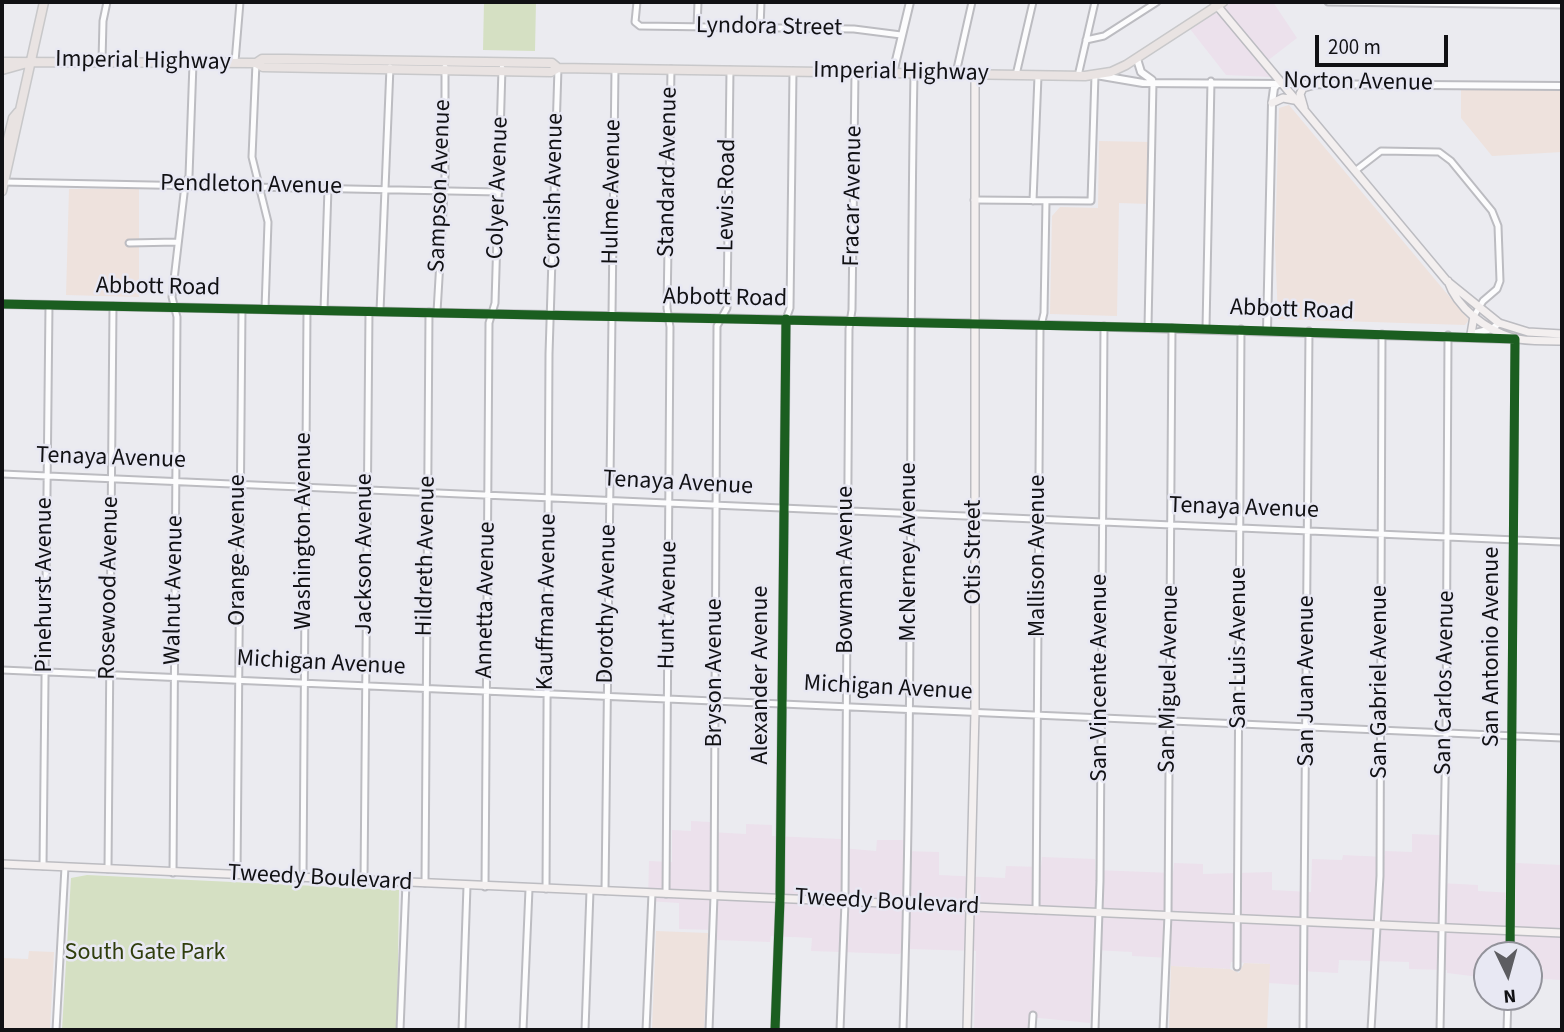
<!DOCTYPE html>
<style>
body{margin:0}
#map{position:relative;width:1564px;height:1032px;overflow:hidden;background:#ebebf0;font-family:"Source Sans 3",sans-serif}
canvas{display:block}
.frame{position:absolute;inset:0;border:4px solid #111114;pointer-events:none}
.north{position:absolute;left:1473px;top:941px;width:70px;height:70px;box-sizing:border-box;background:#e8e8f3;border:2px solid #92929a;border-radius:50%;rotate:175deg;font-size:19px;font-weight:700;line-height:28px;text-align:center;color:#111114}
.north::after{content:'';display:block;margin:auto;width:24px;height:32px;background:#5d5d61;clip-path:polygon(50% 0,100% 100%,50% 72%,0 100%)}
.scale{position:absolute;left:1315px;top:35px;width:133px;height:32px;box-sizing:border-box;border:4px solid #111114;border-top:0;padding-left:9px;font-size:21px;line-height:24px;white-space:nowrap;color:#111114;-webkit-text-stroke:5px #e8e8f3;paint-order:stroke}
</style>
<div id="map">
<canvas width="1564" height="1032"></canvas>
<div class="frame"></div>
<div class="north">N</div>
<div class="scale">200 m</div>
</div>
<script>
const ctx = document.querySelector('canvas').getContext('2d');
ctx.lineJoin = 'round';
function paint(path, color) {
  ctx.fillStyle = color;
  ctx.fill(path, 'evenodd');
}
function strokePath(path, color, width, dash) {
  ctx.strokeStyle = color;
  ctx.lineWidth = width;
  ctx.lineCap = dash ? 'butt' : 'round';
  ctx.setLineDash(dash || []);
  ctx.stroke(path);
}
function write(font, color, halo, rows, align = 'center') {
  ctx.font = font + ' "Source Sans 3",sans-serif';
  ctx.lineWidth = 5;
  ctx.setLineDash([]);
  ctx.textBaseline = 'middle';
  ctx.strokeStyle = halo;
  ctx.fillStyle = color;
  for (const [text, x, y, turn = 0] of rows) {
    ctx.save();
    ctx.translate(x, y);
    ctx.rotate((+turn || 0) * Math.PI / 180);
    ctx.textAlign = isNaN(turn) ? turn : align;
    if (halo) ctx.strokeText(text, 0, 0);
    ctx.fillText(text, 0, 0);
    ctx.restore();
  }
}
paint(new Path2D(`
 M1232,2h41l24,36 -35,27 9,12 -45,-2 -36,-46z
 M691,821l19,1v10l36,2v-10l26,1v11l69,3v9l35,3 1,-11h26v11l36,1v23l66,3 1,-12 35,1 1,-10 53,2v11l78,3 1,-10 29,1v10l69,-2v18l39,2 1,-33 30,1 1,-5 41,2 1,-6 27,1v-18l28,1v48l38,2v6l37,2 1,-30 46,2v115l-19,-1v-11h-14v-13h-42v23l-40,-5v-3l-38,-1v-7l-70,-2 -1,13 -38,-2 -1,14 -30,-2v-19l-38,-2 -1,7 -59,-3v-8l-39,-2v-4l-39,-2 -3,73 -61,-6 -1,13h-54l2,-79 -66,-2 -11,5 -88,-3 1,-13 -41,-2 -1,6 -53,-2v-10l-38,-1v-26l-31,-2 1,-40 23,1v-32l19,1z`), '#ece1ec');
paint(new Path2D(`
 M1461,86l101,1v65l-70,4 -31,-38z
 M1289,105l180,215 -4,5 -187,-6 -3,-74 4,-137z
 M1099,141l52,1 -2,62 -30,-1 -2,113 -67,-2 2,-98 8,-9 38,1z
 M69,189h70v108l-73,-2z
 M656,931l52,2 -4,97h-52z
 M29,951l25,1 -4,78h-48v-72l26,1z
 M1244,963l26,1 -3,66h-98l2,-64 59,3 9,4z`), '#eee2dd');
paint(new Path2D(`
 M484,2h52l-1,49 -52,-1z
 M87,875l312,15 -2,140h-335l9,-152z`), '#d5e0c3');
const minor = new Path2D(`
 M637,2l-2,20 5,4 214,3 47,6
 M1328,2l234,3
 M697,27l1,-25
 M760,28l1,-26
 M1086,40l18,-4 53,-34
 M102,61l1,-40 4,-19
 M235,62l5,-60
 M256,63l-4,94 16,65 -3,87
 M956,73l16,-71
 M1016,75l17,-73
 M1078,76l17,-74
 M1355,171l26,-20 58,1 12,9 41,50 6,15 2,55 -3,8 -14,12 -9,15
 M2,182l497,10
 M974,200l117,1 4,-126
 M1033,201l5,-125
 M129,243l48,-1
 M324,310l4,-122
 M380,311l10,-244
 M437,312l8,-136v-109
 M786,319l4,-11 3,-237
 M1148,327l5,-245
 M1206,328l5,-247
 M2,474l1560,68
 M2,670l1560,68
 M43,866l6,-561
 M108,869l5,-563
 M173,873l4,-556 -5,-20 13,-112 4,-9 4,-113
 M237,875l5,-566
 M303,878l4,-568
 M364,881l5,-570
 M425,883l4,-571
 M485,887l4,-564 6,-20 7,-235
 M546,889l3,-535 9,-286
 M605,891l10,-822
 M666,894l4,-567 -3,-19 4,-239
 M1036,910l4,-580 4,-17 2,-112
 M1510,955l5,-616
 M1237,967l4,-638
 M56,1030l9,-163
 M400,1030l6,-147
 M462,1030l5,-144
 M523,1030l6,-141
 M585,1030l5,-139
 M646,1030l6,-137
 M709,1030l5,-134 3,-570 10,-18 3,-238
 M840,1030l5,-128 4,-573 3,-19 3,-238
 M903,1030c11,-318 5,-638 11,-956
 M1032,1030l1,-15
 M1095,1030l5,-149 4,-555
 M1163,1030l5,-115 4,-587
 M1303,1030l6,-699
 M1371,1030l9,-154 2,-542
 M1440,1030l6,-297 2,-398
 M1507,1030l1,-33`);
const tertiary = new Path2D(`
 M1137,59l4,13 11,8
 M893,73l17,-71
 M1096,75l47,8 419,3
 M2,304l1047,21 461,14
 M1267,330l5,-227 2,-15 6,-7
 M1471,334l21,-5 7,-6
 M775,1030l5,-131 6,-580`);
const secondary = new Path2D(`
 M1214,2l233,279 52,42 29,9 34,2
 M1272,103l11,-5 11,2
 M1304,108l-4,-14 3,-6 21,-6
 M1448,281c9,27 38,49 65,57 14,4 34,2 49,3
 M1471,334l3,-18
 M2,864l1560,69
 M967,1030l8,-318v-638`);
const primary = new Path2D(`
 M2,62l254,1 6,-4h24l266,4 6,5
 M256,63l7,4 288,5 7,-4 527,8 26,-4 15,-7 97,-63
 M2,70l25,-7
 M2,164l11,-46 5,-6
 M2,191l42,-189`);
strokePath(minor, '#bcbcc1', 9);
strokePath(tertiary, '#bcbcc1', 10);
strokePath(secondary, '#bcbcc1', 10);
strokePath(primary, '#c8c8ca', 11);
strokePath(minor, '#fcfcfd', 5);
strokePath(tertiary, '#fcfcfd', 6);
strokePath(secondary, '#f3efef', 7);
strokePath(primary, '#e9e3e2', 8);
strokePath(new Path2D(`
 M2,304l1170,24 343,11 -5,616
 M775,1030l5,-131 6,-580`), '#1b5e20', 9);
write('24px', '#111114', '#e8e8f3', [
 ["Lyndora Street",769,28,1],
 ["Imperial Highway",143,62,1],
 ["Imperial Highway",901,73,1],
 ["Norton Avenue",1358,83,1],
 ["Standard Avenue",669,172,-89],
 ["Pendleton Avenue",251,186,1],
 ["Sampson Avenue",441,186,-88],
 ["Colyer Avenue",499,188,-88],
 ["Cornish Avenue",555,191,-89],
 ["Hulme Avenue",613,192,-89],
 ["Lewis Road",728,195,-89],
 ["Fracar Avenue",854,196,-89],
 ["Abbott Road",158,288,1],
 ["Abbott Road",725,299,1],
 ["Abbott Road",1292,311,2],
 ["Tenaya Avenue",111,459,2],
 ["Tenaya Avenue",678,484,3],
 ["Tenaya Avenue",1244,509,2],
 ["Washington Avenue",305,531,-90],
 ["Orange Avenue",239,550,-90],
 ["McNerney Avenue",910,552,-90],
 ["Otis Street",975,552,-90],
 ["Jackson Avenue",366,554,-90],
 ["Hildreth Avenue",427,556,-89],
 ["Mallison Avenue",1039,556,-90],
 ["Bowman Avenue",847,570,-90],
 ["Pinehurst Avenue",46,585,-90],
 ["Rosewood Avenue",110,588,-89],
 ["Walnut Avenue",175,590,-89],
 ["Annetta Avenue",487,600,-89],
 ["Kauffman Avenue",548,602,-89],
 ["Dorothy Avenue",608,604,-89],
 ["Hunt Avenue",669,605,-89],
 ["San Antonio Avenue",1493,647,-90],
 ["San Luis Avenue",1240,648,-90],
 ["Michigan Avenue",321,664,3],
 ["Bryson Avenue",716,673,-90],
 ["Alexander Avenue",762,675,-90],
 ["San Vincente Avenue",1101,678,-90],
 ["San Miguel Avenue",1170,679,-89],
 ["San Juan Avenue",1308,681,-90],
 ["San Gabriel Avenue",1381,682,-90],
 ["San Carlos Avenue",1446,683,-89],
 ["Michigan Avenue",888,689,3],
 ["Tweedy Boulevard",320,879,3],
 ["Tweedy Boulevard",887,903,3]
]);
write('24px', '#303e0d', '#e8e8f3', [
 ["South Gate Park",145,954]
]);
</script>
